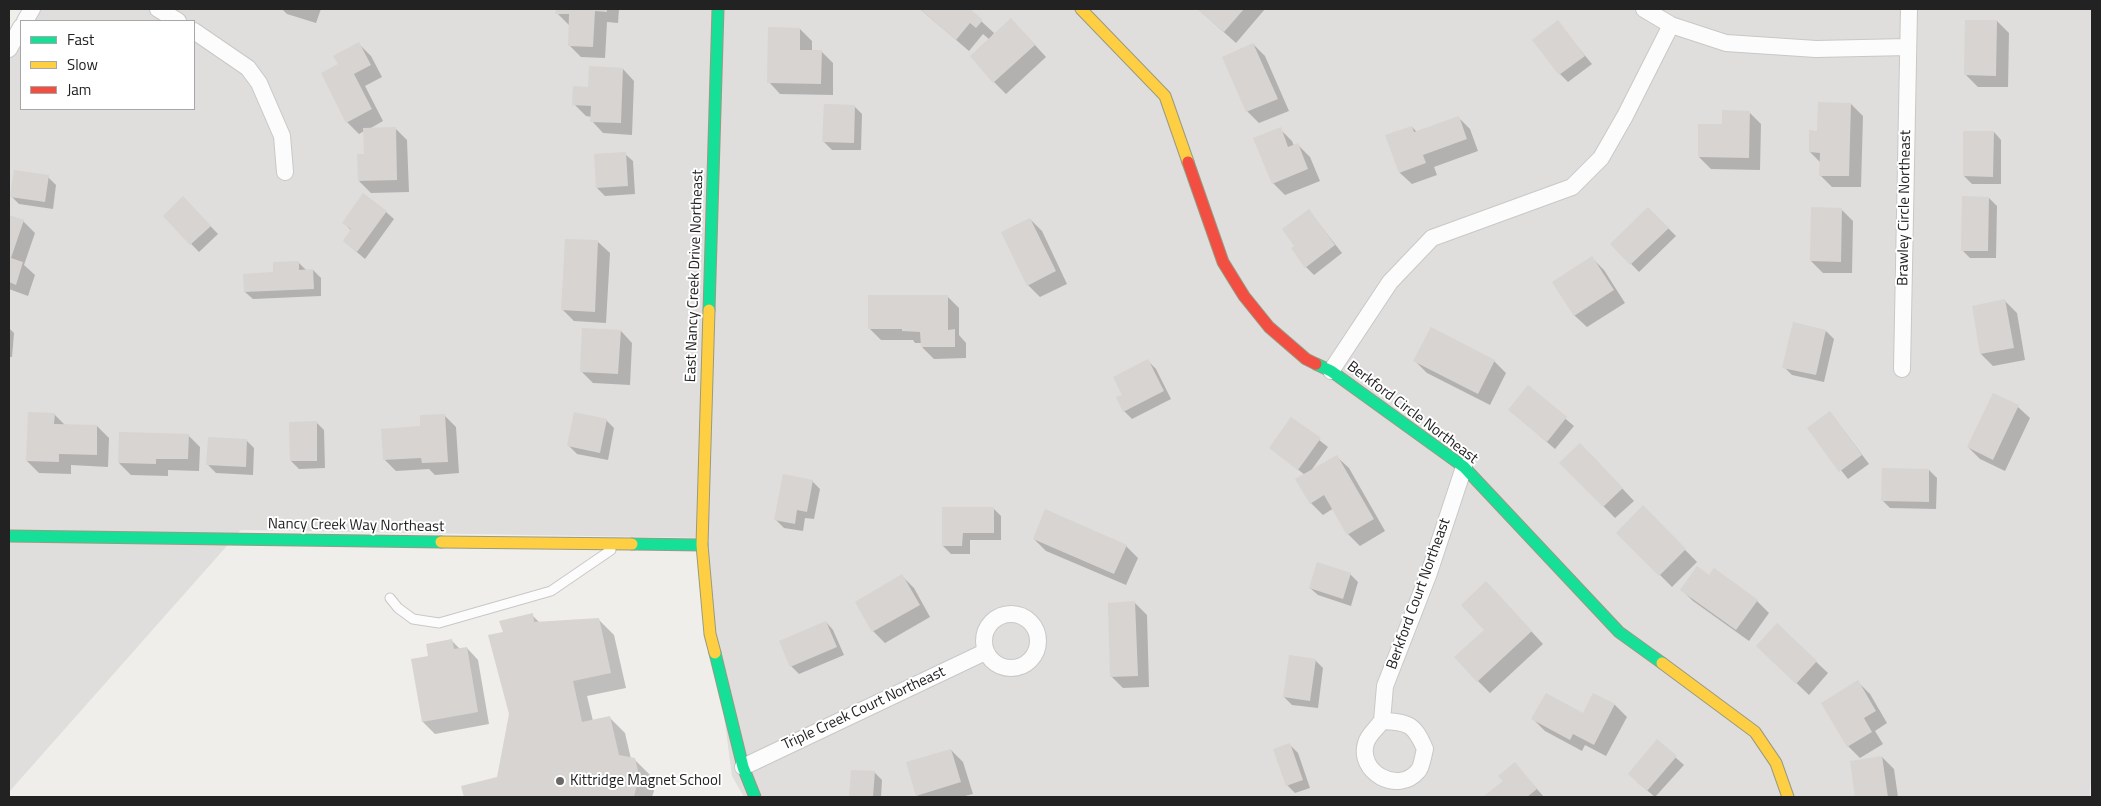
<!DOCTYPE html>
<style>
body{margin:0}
#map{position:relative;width:2101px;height:806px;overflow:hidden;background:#f0eeeb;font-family:"Titillium Web",sans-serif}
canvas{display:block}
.frame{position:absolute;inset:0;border:10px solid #222;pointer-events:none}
.legend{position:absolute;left:20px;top:20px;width:175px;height:90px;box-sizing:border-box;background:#fff;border:1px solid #a7a7a7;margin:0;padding:6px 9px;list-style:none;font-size:15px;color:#222}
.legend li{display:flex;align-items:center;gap:10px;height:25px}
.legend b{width:25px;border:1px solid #a7a7a7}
</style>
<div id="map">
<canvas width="2101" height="806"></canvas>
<div class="frame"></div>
<ul class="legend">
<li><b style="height:6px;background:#16e098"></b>Fast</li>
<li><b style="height:6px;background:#ffcf43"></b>Slow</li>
<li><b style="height:6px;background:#f24e42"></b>Jam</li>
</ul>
</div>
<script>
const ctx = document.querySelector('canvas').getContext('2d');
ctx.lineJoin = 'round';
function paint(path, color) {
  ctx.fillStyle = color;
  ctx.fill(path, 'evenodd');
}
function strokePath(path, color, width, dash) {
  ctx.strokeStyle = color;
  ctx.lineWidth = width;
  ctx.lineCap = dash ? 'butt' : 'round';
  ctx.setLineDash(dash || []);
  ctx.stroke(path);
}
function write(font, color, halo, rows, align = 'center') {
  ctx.font = font + ' "Titillium Web",sans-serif';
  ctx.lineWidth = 4;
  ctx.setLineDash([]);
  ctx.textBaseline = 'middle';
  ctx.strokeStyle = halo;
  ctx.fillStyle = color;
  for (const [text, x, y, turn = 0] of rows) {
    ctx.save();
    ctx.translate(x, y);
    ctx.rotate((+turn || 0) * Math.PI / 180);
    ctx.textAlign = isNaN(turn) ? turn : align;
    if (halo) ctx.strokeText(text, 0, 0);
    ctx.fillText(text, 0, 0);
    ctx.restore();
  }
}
paint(new Path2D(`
 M24,9h2068v752l-2,36h-1346l-12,-21 -19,-143 -10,-95 -462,-8 -232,262v-760zM21,21h173v88h-173z`), '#dfdedc');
paint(new Path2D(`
 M282,9h39l-5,14 -29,-9z
 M557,9h62l-1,14 -11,-1 -2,36 -24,-1 -12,-12v-20l-12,-12z
 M920,9h48l26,24 -3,4 32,-5 23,25 -40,37 -12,-12 -4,-42 -7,-6 -14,17z
 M1198,9h67l-29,34z
 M1997,21l12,12 -1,54h-30l-12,-12z
 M1557,22l35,42 -24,18 -8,-8z
 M800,29l12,12v10h9l12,12v32l-53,-1 -11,-12z
 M359,44l12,12 11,21 -17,9 18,35 -14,8 26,-1 12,12 2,52 -38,1 -12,-12 6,-26 -1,-24 -5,3 -12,-12 -8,-57z
 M1253,44l12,12 24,55 -30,12 -12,-12z
 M623,69l11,12 -2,54 -29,-2 -11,-12v-4l-6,-1 -12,-12 15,-16z
 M1851,104l12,12 -2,71h-29l-12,-12 1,-12 -11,-11 8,-20z
 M854,106l8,8 -1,36h-29l-8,-8z
 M1749,112l12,12 -1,46 -49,-1 -12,-12 24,-31z
 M1458,117l12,12 8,22 -44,16 3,8 -25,9 -12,-11 12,-46 5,5z
 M1280,129l12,12 2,5 4,-1 12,12 10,24 -35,14 -12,-12z
 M1994,132l7,8v44h-29l-8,-8z
 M625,154l8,7 2,33 -30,2 -8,-8z
 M48,177l8,8 -3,24 -34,-5 -8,-8z
 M1989,198l8,8 -1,52h-26l-8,-8z
 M191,206l27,28 -19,18 -35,-36z
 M1648,208l28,28 -37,36 -27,-28z
 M1841,209l12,12 -1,52h-29l-12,-12z
 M1309,211l33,42 -28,22 -8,-8 -10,-21z
 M386,212l8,7 -29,40 -21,-18 8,-10 -9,-9z
 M9,216l14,5 12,12 -11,32 11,10 -7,21 -19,-7z
 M1030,219l12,12 25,53 -27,13 -12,-12z
 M598,242l12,11 -4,70 -32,-2 -12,-12z
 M1592,258l12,12 21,33 -38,24 -12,-11 -22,-33z
 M298,262l8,8h7l8,8v18l-68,3 -8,-7z
 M947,296l12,12v27l7,8v15l-32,1 -12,-12v-4h-7l-2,-3h-32l-12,-12z
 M2005,301l12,12 8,47 -32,6 -12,-12z
 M9,328l5,5 -2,24h-3z
 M621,331l11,12 -2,42 -37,-2 -12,-12z
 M1826,331l8,8 -10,43 -32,-7 -8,-8z
 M1148,361l8,8 15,30 -39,20 -8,-8 -1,-16z
 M1415,361h79l12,12 -16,32 -63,-32z
 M1528,387l46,39 -19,23 -45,-39z
 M2018,407l12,11 -25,53 -25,-12 -12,-12z
 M1830,412l39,52 -21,15 -40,-51z
 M54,414l11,11 32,1 12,12 -1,29 -37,-2v9l-32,-1 -12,-12z
 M444,415l12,12 3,46 -24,2 -6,-6 -33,2 -12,-12 38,-32z
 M1291,418l37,29 -18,25 27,-15 12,11 36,63 -25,15 -12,-12 -14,-26 -11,7 -12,-12 -6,-28 -35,-27z
 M606,420l8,8 -6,32 -31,-6 -8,-8z
 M316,422l8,8 1,38 -26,1 -8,-8z
 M188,435l12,12 -1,24 -31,-1v6l-37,-1 -12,-12z
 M246,440l8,8 -1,27 -37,-2 -8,-8z
 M1592,456l42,45 -19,17 -54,-55z
 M1929,470l8,8 -1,31 -46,-1 -8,-8z
 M812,481l8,8 -6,30 -9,-1 -2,13 -19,-3 -8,-8z
 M1643,507l54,55 -25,25 -54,-54z
 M993,508l8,8v24h-31v14h-19l-8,-8z
 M1034,539l92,7 12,12 -12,27 -80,-34z
 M1350,574l8,8 -7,24 -33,-11 -8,-7z
 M902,576l12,12 16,29 -45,26 -12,-12z
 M1709,576l48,25 12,12 -20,28 -56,-40 -11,-11z
 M1498,595l45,49 -53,49 -12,-12z
 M1135,603l12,12 2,72 -26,1 -12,-12z
 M532,615l8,8 58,-4 16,16 12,53 -39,8 6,25 16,-4 16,16 6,26h3l16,16 4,16 -2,6h-187l-2,-10 35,-9 12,-64 -6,-82z
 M826,622l7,8 11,25 -45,19 -8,-8z
 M1777,625l51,48 -19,22 -39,-37z
 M452,641l8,8 7,-1 11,12 11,64 -54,10 -12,-12 6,-65z
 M1315,660l8,8 -5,40 -26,-3 -8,-8z
 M1858,682l12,12 17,29 -12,8 8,13 -23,14 -12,-12z
 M1594,695l21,10 12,12 -21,39 -21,-11 -3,6 -37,-20 -12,-12 51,-5z
 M1657,741l27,24 -29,32 -18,-15z
 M1290,745l8,8 12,35 -15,5 -8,-8z
 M951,750l12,12 10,32 -12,3h-42l-2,-2z
 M1882,757l12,12 4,28h-41l-6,-35z
 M1515,764l29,33h-59l19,-15z
 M852,771l22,1 8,8 -1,17h-31z`), '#0003');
paint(new Path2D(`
 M556,9h51v3l-12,-1 -2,36 -25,-1 1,-32h-14z
 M920,9h50l13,11 -7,8 -6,-5 -14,17z
 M1197,9h47l-20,23z
 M1011,18l24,27 -42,38 -23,-27z
 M1558,20l27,36 -26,19 -27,-35z
 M1965,20h32l-1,56 -32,-1z
 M768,27l32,1v22h22l-1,34 -54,-1z
 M359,42l12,23 -17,9 18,35 -26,14 -25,-50 17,-9 -5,-8z
 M1253,43l25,56 -32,13 -24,-55z
 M589,66l34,2 -2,55 -31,-1 1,-16 -19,-1 1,-19 15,1z
 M1818,102l33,1 -2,73h-30l1,-23 -11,-1v-22l8,1z
 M824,104l31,1 -1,38 -32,-1z
 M1722,110l28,1 -1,47 -51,-1v-33h24z
 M1459,116l8,23 -44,16 3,8 -27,10 -14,-38 27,-9 2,6z
 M396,127l1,53 -39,1 -1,-27h7l-1,-26z
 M1281,127l7,20 10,-4 10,26 -36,15 -19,-46z
 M1963,131h31l-1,46 -30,-1z
 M626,152l2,34 -32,2 -2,-34z
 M14,170l35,5 -4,27 -35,-5z
 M363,193l24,18 -30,41 -14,-11 8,-12 -9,-6z
 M183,196l28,30 -21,19 -27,-29z
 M1962,196l27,1 -1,54h-27z
 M1648,207l21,21 -39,37 -20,-21z
 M1811,207l31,1 -1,54 -31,-1z
 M1309,209l26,36 -30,23 -14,-20 3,-2 -12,-17z
 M9,215l15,5 -13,38 12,4 -7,23 -7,-3z
 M1030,218l26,53 -29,15 -26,-54z
 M565,239l33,1 -3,72 -34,-2z
 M1592,256l22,34 -40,26 -22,-34z
 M299,261v9l14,-1 1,20 -70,3 -1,-18 30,-2v-10z
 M868,295h80v35l7,-1v18h-34l-1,-15 -18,-1v-2h-34z
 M2005,299l9,49 -34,6 -8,-48z
 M1793,322l33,8 -10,45 -34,-7z
 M1431,327l64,33 -17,34 -65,-33z
 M582,328l39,2 -3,44 -38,-2z
 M1148,359l16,32 -41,21 -7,-15 6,-2 -9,-18z
 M1528,385l39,32 -20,25 -39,-32z
 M1993,393l26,12 -26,55 -26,-13z
 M1830,411l32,44 -23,17 -32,-44z
 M28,412l27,1 -1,11 43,1v30l-38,-1v8l-33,-1z
 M574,412l33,7 -7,34 -33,-7z
 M445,414l3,48 -26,1 -1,-5 -38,2 -2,-31 39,-3v-11z
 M1291,417l30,21 -23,32 -29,-22z
 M317,421v40h-27l-1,-39z
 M119,432l70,2 -1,25h-32v5l-38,-1z
 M208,437l39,2 -1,28 -40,-2z
 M1580,443l43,45 -20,19 -44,-44z
 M1337,455l37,64 -27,16 -23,-40 -14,9 -15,-25z
 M1882,468l47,1v33l-48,-1z
 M783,474l30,6 -6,32 -10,-2 -2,14 -21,-4z
 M1643,505l43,44 -27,27 -43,-43z
 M942,507h52v26h-31l-1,13h-20z
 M1045,509l82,36 -13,29 -81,-35z
 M1317,562l34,11 -8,26 -34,-11z
 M1697,566l12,9 5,-7 44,32 -22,30 -56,-40z
 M902,574l18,31 -48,27 -17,-30z
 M1486,581l46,50 -55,51 -23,-25 30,-27 -23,-25z
 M1135,601l3,75 -28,1 -2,-74z
 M533,613l1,9 65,-4 12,55 -38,8 9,41 28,-6 9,39 16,3 4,17 -5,22h-170l-3,-11 36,-9 12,-63 -21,-79 15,-3 -4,-11z
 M826,621l11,26 -47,20 -11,-26z
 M1777,623l40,38 -21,23 -40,-38z
 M452,639l2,10 13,-2 11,65 -56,10 -11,-63 17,-3 -2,-12z
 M1289,655l27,4 -6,42 -27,-4z
 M1858,680l18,31 -12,7 8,14 -25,15 -26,-44z
 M1546,693l37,20 10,-20 22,11 -21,41 -21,-11 -3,6 -39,-21z
 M1657,739l20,17 -30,35 -19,-17z
 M1290,743l13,37 -17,6 -13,-37z
 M951,749l10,33 -45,14 -10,-34z
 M1882,756l6,41h-33l-5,-36z
 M1515,762l22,27 -10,8h-44l20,-16 -5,-5z
 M851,770l24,1 -2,26h-24z`), '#d7d4d2');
const lane = new Path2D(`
 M390,598l8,10 15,11 26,4 112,-32 60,-41`);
const street = new Path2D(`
 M158,9l20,12
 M1644,9l27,16 55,18 90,6 92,-2
 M25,21l7,-12
 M194,31l54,37 11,15 23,53 3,36
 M9,49l12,-22
 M1902,369l7,-360
 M1331,371l59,-89 42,-44 140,-51 29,-29 24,-42 46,-91
 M984 641a27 27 0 1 1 54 0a27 27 0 1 1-54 0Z
 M1382,721c-5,7 -14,14 -16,22 -9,29 32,52 52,28 4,-4 5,-15 7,-22 -11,-25 -16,-27 -43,-28l3,-35 44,-113 35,-106
 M743,767l242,-115`);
const fast = new Path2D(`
 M709,310l9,-301
 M1316,364l15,7 133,96 155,165 43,31
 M9,536l432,6
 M632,544l70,1
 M715,653l28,114 12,30`);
const slow = new Path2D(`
 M1081,9l84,87 23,66
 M709,310l-7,235 8,89 5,19
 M441,542l191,2
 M1662,663l93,69 21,31 12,34`);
const jam = new Path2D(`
 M1188,162l35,100 21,34 25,31 37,32 10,5`);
strokePath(lane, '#c9c8c7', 11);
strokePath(street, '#c9c8c7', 18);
strokePath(fast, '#999a82', 13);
strokePath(slow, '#999a82', 13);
strokePath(jam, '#999a82', 13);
strokePath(lane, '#fdfcfc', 9);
strokePath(street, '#fdfcfc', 16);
strokePath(fast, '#16e098', 11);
strokePath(slow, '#ffcf43', 11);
strokePath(jam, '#f24e42', 11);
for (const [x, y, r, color] of [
 [560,781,5,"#6a6968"]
]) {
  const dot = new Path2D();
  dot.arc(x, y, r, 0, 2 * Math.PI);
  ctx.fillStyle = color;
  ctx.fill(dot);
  strokePath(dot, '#fff', 2);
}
write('15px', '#222', '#fff', [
 ["Brawley Circle Northeast",1905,208,-89],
 ["East Nancy Creek Drive Northeast",695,276,-88],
 ["Berkford Circle Northeast",1412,413,37],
 ["Nancy Creek Way Northeast",356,526,1],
 ["Berkford Court Northeast",1419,594,-70],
 ["Triple Creek Court Northeast",864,709,-25]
]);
write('15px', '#222', '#fff', [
 ["Kittridge Magnet School",570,781]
], 'left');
</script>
